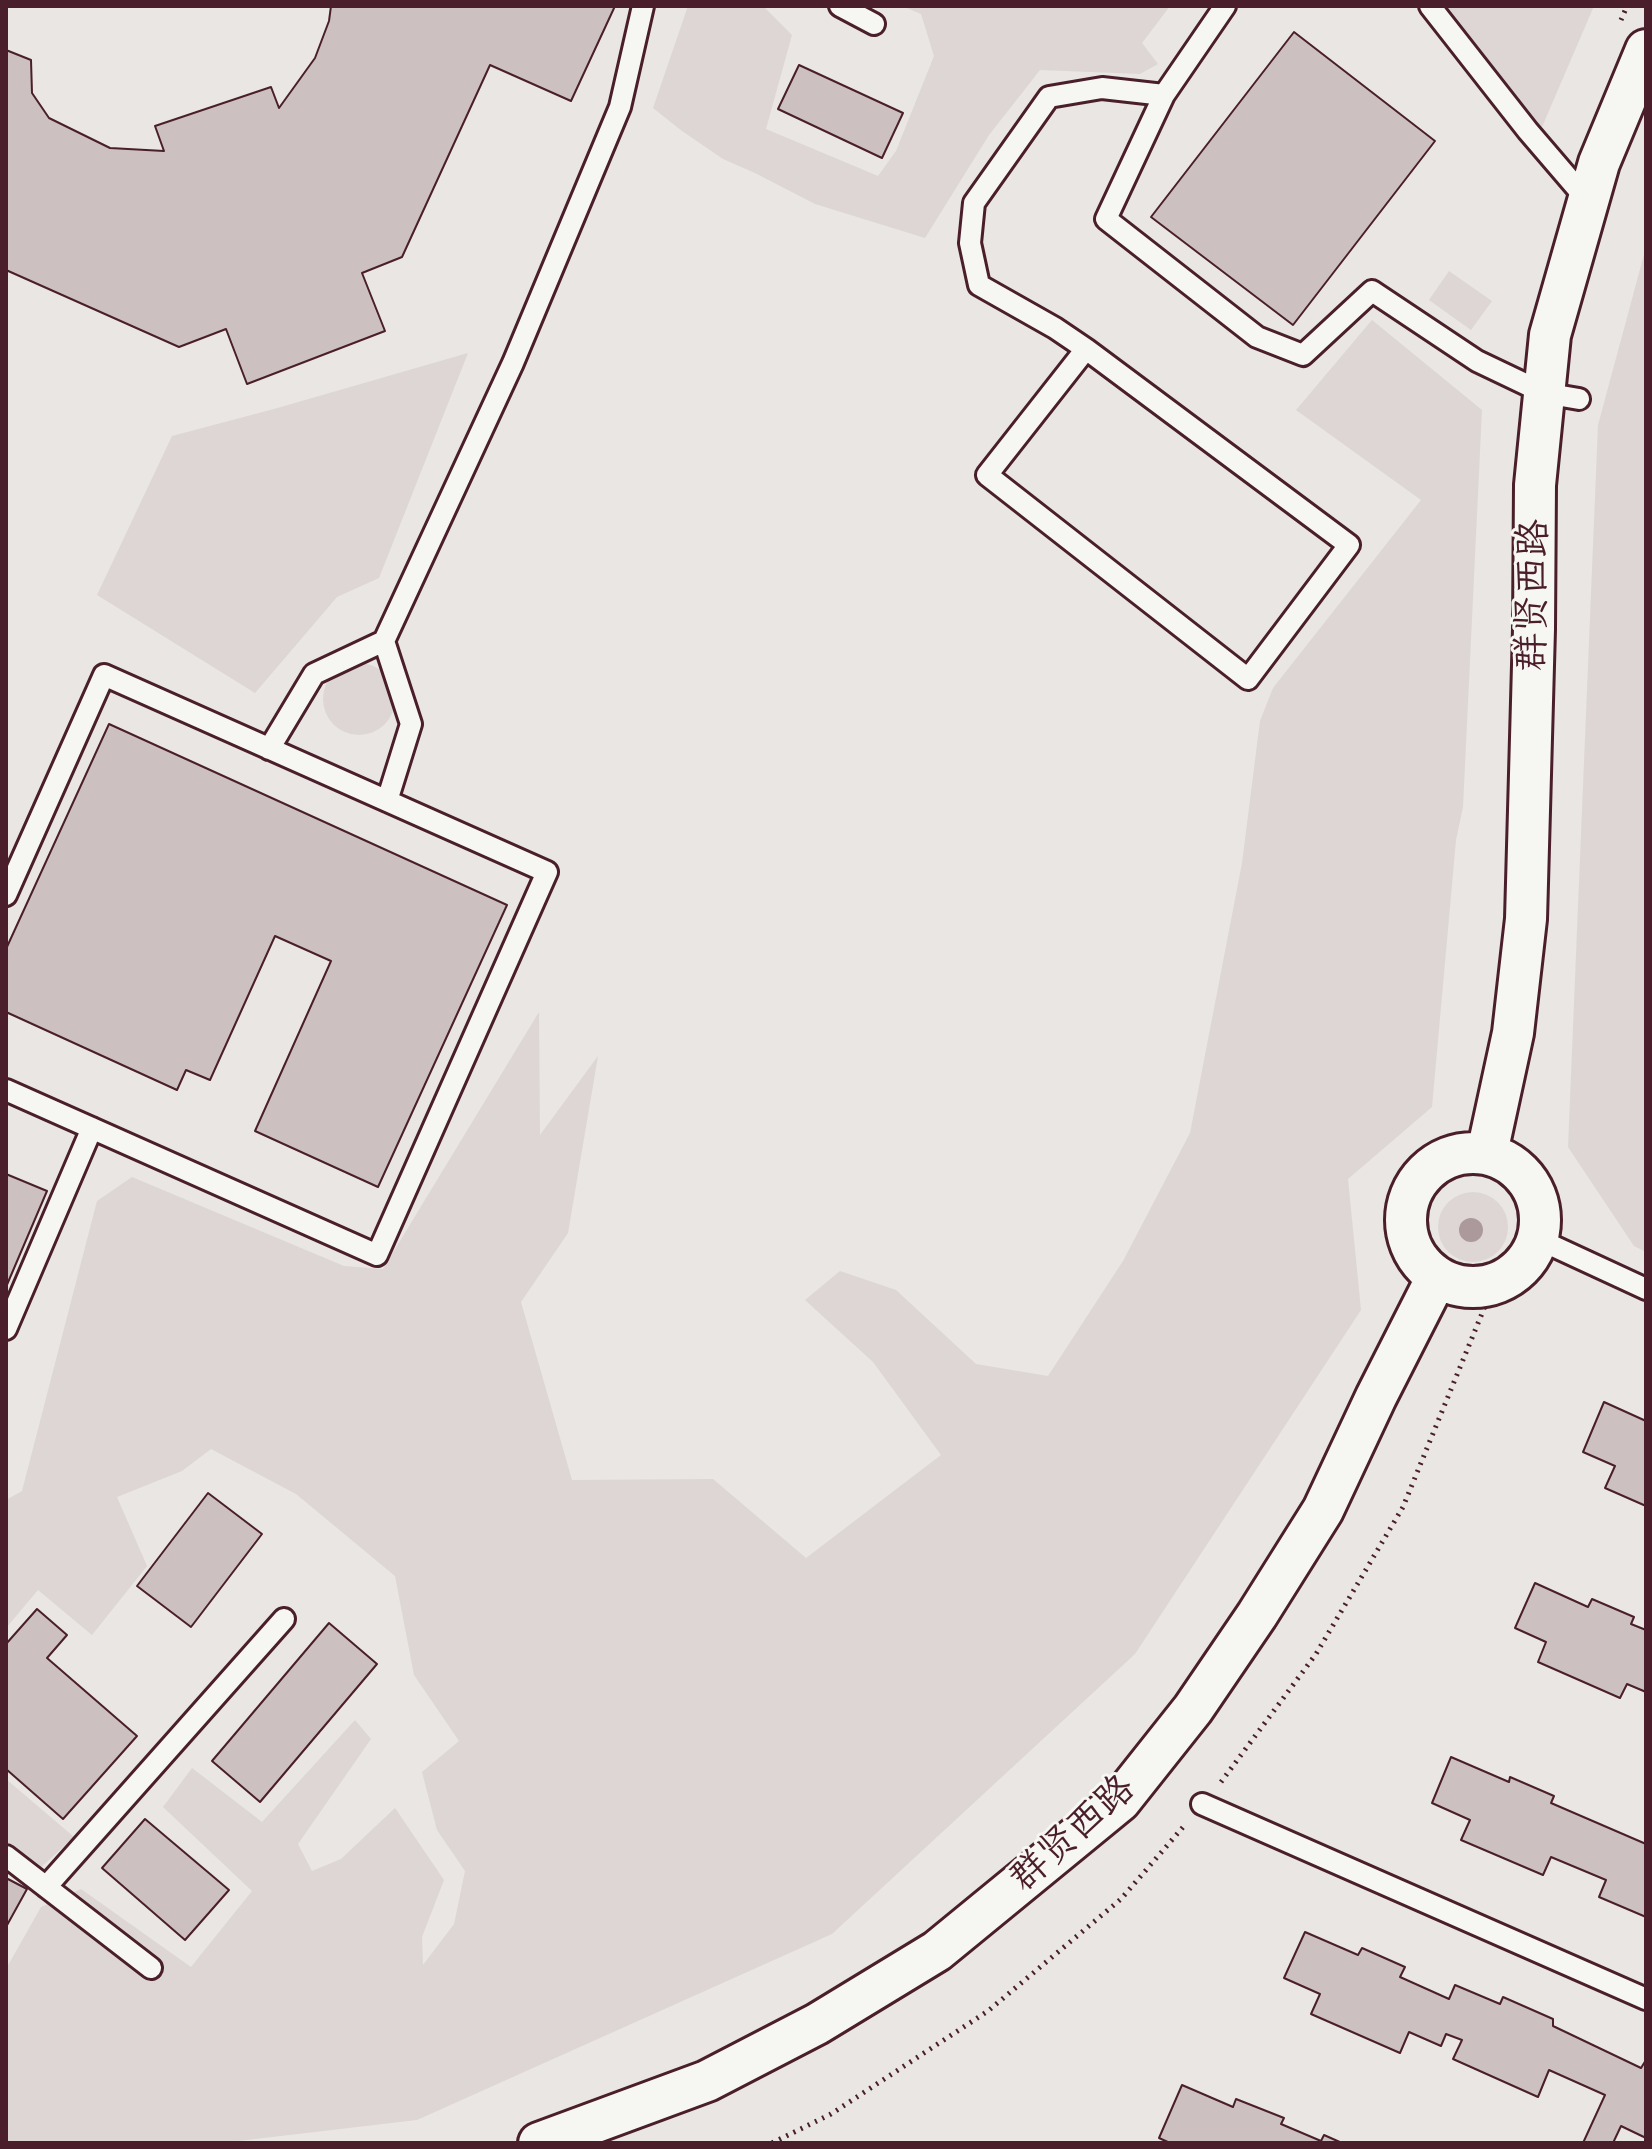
<!DOCTYPE html>
<meta charset="utf-8">
<style>
body{margin:0}
#map{position:relative;width:1652px;height:2149px;overflow:hidden;background:#f6f6f2;font-family:Caveat,sans-serif}
canvas{display:block}
.frame{position:absolute;inset:0;border:8px solid #4a1f2b;pointer-events:none}
</style>
<div id="map">
<canvas width="1652" height="2149"></canvas>
<div class="frame"></div>
</div>
<script>
const ctx = document.querySelector('canvas').getContext('2d');
ctx.lineJoin = 'round';
function paint(path, color) {
  ctx.fillStyle = color;
  ctx.fill(path, 'evenodd');
}
function strokePath(path, color, width, dash) {
  ctx.strokeStyle = color;
  ctx.lineWidth = width;
  ctx.lineCap = dash ? 'butt' : 'round';
  ctx.setLineDash(dash || []);
  ctx.stroke(path);
}
function write(font, color, halo, rows, align = 'center') {
  ctx.font = font + ' Caveat,"LXGW WenKai TC",sans-serif';
  ctx.lineWidth = 6;
  ctx.setLineDash([]);
  ctx.textBaseline = 'middle';
  ctx.strokeStyle = halo;
  ctx.fillStyle = color;
  for (const [text, x, y, turn = 0] of rows) {
    ctx.save();
    ctx.translate(x, y);
    ctx.rotate((+turn || 0) * Math.PI / 180);
    ctx.textAlign = isNaN(turn) ? turn : align;
    if (halo) ctx.strokeText(text, 0, 0);
    ctx.fillText(text, 0, 0);
    ctx.restore();
  }
}
paint(new Path2D(`
 M6,6h1640v2137h-1640z`), '#e9e6e3');
paint(new Path2D(`
 M688,6h75l29,29 -26,94 112,47 18,-25 38,-95 -13,-42 -19,-8h268l-28,37 16,21 -18,10 -100,-4 -51,65 -64,103 -110,-34 -60,-31 -32,-14 -41,-28 -29,-23z
 M1442,6h152l-55,128z
 M1646,247v1005l-12,-6 -66,-99 30,-722z
 M1449,271l43,30 -21,29 -42,-30z
 M1372,320l110,90 -19,397 -7,33 -24,267 -84,72 13,131 -226,344 -303,280 -415,186 -196,23h-215v-174l35,-62 40,-18 110,78 61,-76 -89,-84 29,-39 70,54 93,-102 16,19 -73,105 14,27 29,-12 54,-51 49,72 -22,57 1,28 31,-41 11,-53 -28,-41 -15,-58 37,-31 -45,-66 -19,-99 -99,-82 -85,-45 -29,22 -65,26 30,69 -55,69 -54,-45 -32,38v-128l16,-9 75,-290 35,-24 212,89 39,3 156,-257 1,123 58,-79 -30,177 -47,69 51,178 141,-1 93,79 135,-103 -68,-93 -68,-62 35,-29 56,19 80,74 72,12 75,-115 67,-128 52,-270 18,-142 13,-33 148,-188 -125,-90z
 M468,353l-89,225 -42,19 -82,96 -158,-98 75,-159 102,-27z
 M323 699a36 36 0 1 1 72 0a36 36 0 1 1-72 0Z
 M1438 1227a35 35 0 1 1 70 0a35 35 0 1 1-70 0Z
 M6,1779l68,58 -36,33 -32,-27z`), '#ddd6d5');
const building = new Path2D(`
 M331,6h284l-44,95 -81,-36 -88,192 -40,16 23,58 -138,53 -21,-55 -47,18 -173,-77v-220l25,10 1,33 17,25 61,30 54,3 -9,-25 116,-39 8,21 36,-50 14,-37z
 M1294,32l141,109 -142,184 -142,-108z
 M799,65l104,48 -21,45 -104,-49z
 M109,724l398,181 -129,282 -123,-56 76,-170 -56,-25 -65,144 -24,-10 -9,20 -171,-78v-63z
 M6,1174l41,17 -41,96z
 M1604,1402l42,19v85l-41,-18 10,-22 -32,-14z
 M208,1493l54,41 -71,93 -54,-41z
 M1535,1583l53,24 4,-8 42,18 -3,7 15,6v62l-19,-8 -7,14 -82,-36 8,-20 -31,-14z
 M37,1609l30,26 -20,23 90,78 -74,83 -57,-50v-125z
 M329,1623l48,41 -117,138 -48,-41z
 M1451,1757l58,25 1,-5 44,19 -3,7 95,41v73l-47,-20 7,-17 -55,-23 -8,18 -82,-35 9,-20 -38,-17z
 M145,1819l84,71 -44,50 -83,-72z
 M6,1878l21,11 -21,38z
 M1305,1932l53,23 4,-7 43,19 -5,10 49,22 6,-14 45,19 3,-7 50,22v7l88,42 5,-8v78l-25,-12 -8,17h-30l22,-48 -56,-25 -11,27 -85,-38 9,-19 -16,-6 -5,12 -32,-14 -9,21 -89,-39 9,-20 -36,-16z
 M1182,2085l51,22 3,-8 48,19 -3,6 40,17 3,-6 18,8h-172l-11,-5z`);
paint(building, '#ccc1c0');
strokePath(building, '#4a1f2b', 2);
const service = new Path2D(`
 M840,6l34,18
 M1430,6l98,125 60,70
 M1164,95l-58,124 151,118 46,18 69,-64 105,70 67,32 35,6
 M1086,349l-99,126 261,204 101,-134 -263,-196 -31,-21 -76,-43 -9,-42 4,-40 75,-106 53,-9 62,7 61,-89
 M384,641l27,83 -24,77
 M269,749l45,-75 70,-33 129,-278 107,-256 23,-101
 M6,895l98,-220 443,197 -170,383 -371,-165
 M1538,1239l108,50
 M6,1329l86,-201
 M1202,1804l444,195
 M6,1856l145,112
 M46,1887l238,-268`);
const minor = new Path2D(`
 M1406 1220a67 67 0 1 1 134 0a67 67 0 1 1-134 0Z
 M1487,1153l26,-120 13,-114 8,-290 1,-144 15,-150 49,-172 47,-113
 M539,2143l168,-62 110,-57 120,-73 183,-150 73,-92 64,-94 66,-105 53,-113 61,-120`);
strokePath(service, '#4a1f2b', 26);
strokePath(minor, '#4a1f2b', 46);
strokePath(new Path2D(`
 M1621,20l6,-14
 M1221,1782l95,-128 87,-147 91,-223
 M772,2143l59,-29 157,-103 133,-112 63,-73`), '#4a1f2b', 5, [2, 6]);
strokePath(service, '#f6f6f2', 20);
strokePath(minor, '#f6f6f2', 40);
ctx.fillStyle = '#ac999c';
for (const [x, y] of [
 [1471,1230]
]) {
  ctx.beginPath();
  ctx.arc(x, y, 12, 0, 2 * Math.PI);
  ctx.fill();
}
write('38px', '#4a1f2b', '#f6f6f2', [
 ["群贤西路",1534,595,-89],
 ["群贤西路",1073,1834,-42]
]);
</script>
